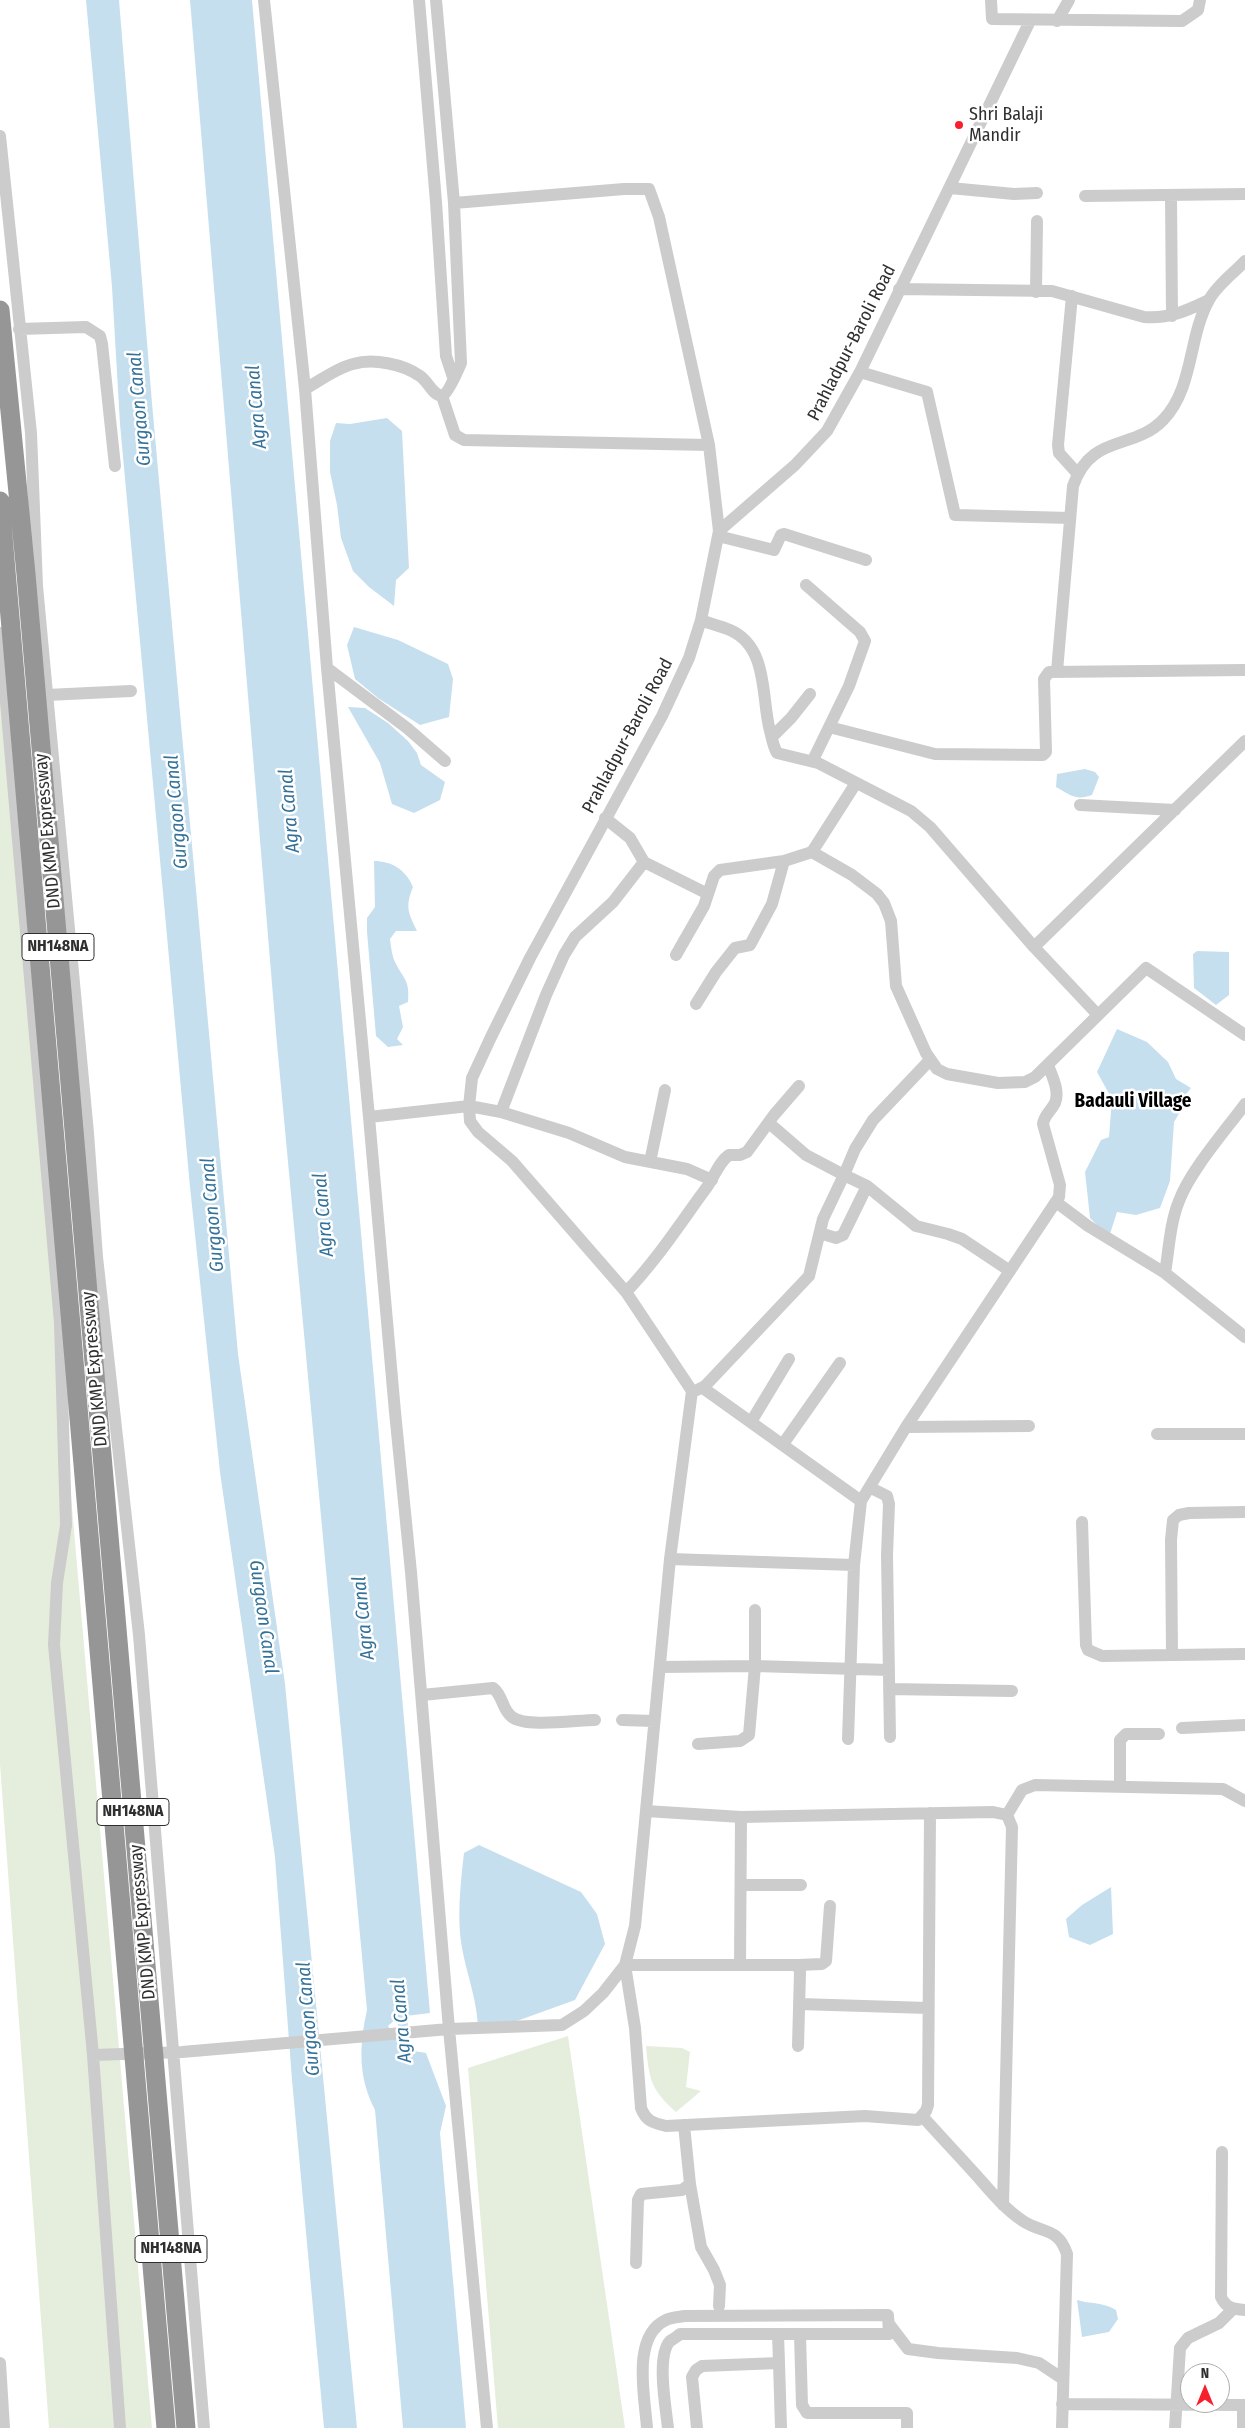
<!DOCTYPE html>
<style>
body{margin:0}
#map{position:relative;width:1245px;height:2428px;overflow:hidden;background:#fff;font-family:"Fira Sans Condensed",sans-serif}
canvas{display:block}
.north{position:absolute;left:1180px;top:2363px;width:50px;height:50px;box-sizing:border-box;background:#fff;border:1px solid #acacac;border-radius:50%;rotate:0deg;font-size:14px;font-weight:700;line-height:20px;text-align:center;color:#2f2f2f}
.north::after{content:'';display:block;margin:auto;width:18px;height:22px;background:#f7212e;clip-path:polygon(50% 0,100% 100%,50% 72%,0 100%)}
</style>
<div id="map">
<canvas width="1245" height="2428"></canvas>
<div class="north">N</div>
</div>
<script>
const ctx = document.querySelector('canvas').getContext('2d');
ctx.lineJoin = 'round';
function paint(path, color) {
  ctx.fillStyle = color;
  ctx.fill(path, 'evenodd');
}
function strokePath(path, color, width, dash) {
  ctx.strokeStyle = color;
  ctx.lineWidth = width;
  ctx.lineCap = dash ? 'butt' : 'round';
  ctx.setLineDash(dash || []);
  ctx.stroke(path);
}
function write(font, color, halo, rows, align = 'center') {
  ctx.font = font + ' "Fira Sans Condensed",sans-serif';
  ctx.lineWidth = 5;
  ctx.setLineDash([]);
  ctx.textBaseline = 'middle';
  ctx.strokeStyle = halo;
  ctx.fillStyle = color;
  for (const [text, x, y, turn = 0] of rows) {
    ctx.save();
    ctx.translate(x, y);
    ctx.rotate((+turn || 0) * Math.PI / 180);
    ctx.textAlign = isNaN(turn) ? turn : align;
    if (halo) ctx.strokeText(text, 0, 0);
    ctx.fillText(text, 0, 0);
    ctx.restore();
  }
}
paint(new Path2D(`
 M0,690h1l151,1738h-103l-49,-664z
 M568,2036l57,392h-127l-30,-360z
 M646,2046l36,2 8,4 -4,35 15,4 -25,21c-25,-22 -27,-33 -30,-66z`), '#e5eedc');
paint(new Path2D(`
 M86,0h33l33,403 86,951 47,330 72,744h-33l-32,-348 -17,-223 -55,-385 -30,-285 -70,-763 -8,-137z
 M190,0h62l178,2013 -32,4 -10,9 14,23 24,4 20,53 -6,27 26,295h-63l-28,-318c-17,-33 -16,-64 -8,-100l-90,-966z
 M387,418l15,13 7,137 -13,12 -2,26 -25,-19 -16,-16 -12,-33 -4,-33 -7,-33v-31l6,-18 14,1z
 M354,627l44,13 50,24 5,15 -4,38 -29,8 -42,-27 -23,-19 -8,-34z
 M348,707l17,1 23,15 20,18 9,12 4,12 24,17 -5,18 -26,13 -22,-9 -12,-41z
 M1085,769l10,3 4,5 -7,18c-16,6 -22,0 -36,-8l1,-13z
 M374,861c18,0 32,9 39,26 -8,20 -5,25 4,44h-21l-6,8c1,7 2,17 5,23 9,18 15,18 13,40l-9,4 4,21 -6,12 6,6 -15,2 -12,-11 -9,-104v-14l8,-11z
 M1197,951l32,1v43l-13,10 -22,-17 -1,-34z
 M1117,1029l30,13 21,20 8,17 15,9 -7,9 2,5 -12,20 -4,59 -10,27 -24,7 -19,-3 -8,25 -19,-19 -5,-46 16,-32 8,-3 3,-38 -15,-27z
 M479,1845l102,47 16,22 8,30 -30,56 -72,26 -25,5c0,-34 -15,-64 -18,-98 -2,-26 1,-54 4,-80z
 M1111,1887l2,47 -23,11 -21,-8 -3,-18 16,-14z
 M1077,2300c13,4 27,2 39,10l2,9 -9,13 -27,5z`), '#c6dfef');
strokePath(new Path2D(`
 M401,2003l5,60`), '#c6dfef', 10);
strokePath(new Path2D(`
 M264,0l41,389 22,279 42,449 26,295 16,160 38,457 38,399
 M419,0l17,202 10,154 7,21
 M991,0l1,19 190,2 16,-11 2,-10
 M1057,21l12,-21
 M0,136l31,297 6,153 51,547 9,124 42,378 65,793
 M950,188l64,6 23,-1
 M1171,195l1,121
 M1085,196l160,-2
 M454,203l170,-14h25l10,28 50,228 10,86
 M899,289l153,2 92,26c26,2 42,-6 65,-17
 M1036,292l1,-71
 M1072,296l-14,149 1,8 18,20
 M19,329l67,-2 14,9 2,8 13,122
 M860,372l67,20 28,123 115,3
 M305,389c15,-8 31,-21 48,-25 20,-6 50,0 67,12 9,6 11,18 22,20 6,-2 16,-26 19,-33l-7,-160 -18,-203
 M442,396l13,39 9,5 245,5
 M718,536l56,14 7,-15 3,-1 82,26
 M806,585l54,47 5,9 -16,45 -36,74
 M701,620c9,4 20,6 29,10 39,17 31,68 40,101 2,7 3,15 7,22l41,10 93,48 19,16 104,120 64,68
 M0,633l60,690 6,202 -9,58 -3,62 39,410 27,373
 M327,668l80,60 38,33
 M1057,671l16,-185c18,-53 60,-35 90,-66 31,-32 25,-83 46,-120 8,-15 25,-27 36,-39
 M47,695l84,-4
 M829,727l106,27 108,1 3,-3 -2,-73 5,-7 196,-2
 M772,737l19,-19 19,-24
 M856,783l-44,69 40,23 25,19 7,9 7,18 5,65 30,67 11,16 10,5 51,9 27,-1 10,-5 111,-109 99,67
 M1080,805l95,5
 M605,818l25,20 14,24 64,32 6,-18 6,-6 64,-9 28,-9
 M1034,947l211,-206
 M676,955l28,-49 4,-12
 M696,1004l20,-32 19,-24 15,-3 22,-41 12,-43
 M501,1112l45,-117 18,-40 11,-18 38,-35 31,-40
 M369,1117l100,-11 3,-28 19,-41 39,-79 132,-242 27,-58 12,-38 18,-89 76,-66 32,-34 33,-59 170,-351
 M650,1162l15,-72
 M867,1186l49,40 32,8 14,5 48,32
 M1056,1202l32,24 77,47 80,64
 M820,1233l16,5 7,-3 24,-49 -23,-11 11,-26 18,-29 57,-60
 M1165,1273c4,-24 5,-50 14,-72 11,-30 46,-70 66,-97
 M626,1292c31,-32 55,-70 81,-105 7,-10 12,-25 22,-32h11l7,-3 27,-37 25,-29
 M703,1388l158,113 -7,64 -6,174
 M697,1390l8,-4 104,-110 14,-57 21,-44 -38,-20 -37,-32
 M751,1422l38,-63
 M906,1427l123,-1
 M1157,1434h88
 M783,1444l57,-81
 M871,1488l16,8 2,8 -2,51 3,182
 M861,1501l45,-74 153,-230 1,-12 -17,-61c1,-9 8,-13 12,-21 5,-12 -3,-27 -7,-38
 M1082,1522l4,123 2,5 14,6 143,-2
 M670,1559l184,6
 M1172,1654l-1,-114 2,-20 6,-5 10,-2 56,-1
 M660,1667l95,-1 134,4
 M889,1689l123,2
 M422,1695l71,-7c10,7 9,22 19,29 14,11 65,3 83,3
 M622,1720l32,1
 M1182,1728l63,-3
 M698,1744l42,-3 9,-6 6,-69v-56
 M1120,1786v-46l6,-6h33
 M646,1811l95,6 252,-5 14,3 5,12 -9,378
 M1007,1815l15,-25 13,-5 188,4 22,12
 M742,1885h59
 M740,1964l1,-147
 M798,1965l24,-1 4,-3 4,-55
 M799,2004l129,4
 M798,2046l2,-74 -2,-7h-173l10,63 6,80c5,13 12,15 25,18l199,-10 53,4 8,-9 2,-6 2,-292
 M93,2055l89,-3 267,-23 113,-4 22,-14 19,-18 22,-28 10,-39 35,-367 22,-168 -66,-99 -114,-131 -34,-29 -8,-11 -1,-15 32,6 68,21 56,24 62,12 25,11
 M923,2117c18,20 36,39 54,59 14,16 28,33 46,45 20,13 35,6 44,33l-5,174
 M1222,2152l-1,145c5,11 12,12 24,13
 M690,2184l11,63 13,23 6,15 -1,21
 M636,2263l2,-63 3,-6 41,-4 8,-6 -6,-59
 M889,2324l19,25 30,4 79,5 22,5 24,16
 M800,2334l2,71 5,8h100v15
 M0,2363l4,65
 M779,2363l2,65
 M1062,2404l183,1
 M1243,2405v23
 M647,2428c-2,-30 -16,-92 19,-108 5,-3 13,-3 19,-4l203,-1 1,19h-209c-3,3 -7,5 -10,7 -14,15 -4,68 -2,87
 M697,2428l-5,-51 4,-7 6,-4 77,-3 -1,-29
 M1175,2428l5,-80 8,-10 31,-15 14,-14`), '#ccc', 12);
strokePath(new Path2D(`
 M0,310l26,264 160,1854
 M0,501l166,1927`), '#969696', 19);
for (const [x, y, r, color] of [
 [959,125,5,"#f7212e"]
]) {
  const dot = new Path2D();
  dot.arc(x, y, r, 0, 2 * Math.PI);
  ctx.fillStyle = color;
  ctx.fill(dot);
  strokePath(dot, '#fff', 2);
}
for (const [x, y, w] of [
 [58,947,72],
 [133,1812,72],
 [171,2249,72]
]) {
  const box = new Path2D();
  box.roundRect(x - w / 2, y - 13.5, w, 27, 4);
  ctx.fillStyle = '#fff';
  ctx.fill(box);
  strokePath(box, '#2f2f2f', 1);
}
write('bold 16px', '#2f2f2f', null, [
 ["NH148NA",58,947],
 ["NH148NA",133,1812],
 ["NH148NA",171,2249]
]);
write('18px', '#2f2f2f', '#fff', [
 ["Shri Balaji",969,115],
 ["Mandir",969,136]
], 'left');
write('18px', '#2f2f2f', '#fff', [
 ["Prahladpur-Baroli Road",852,343,-63],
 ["Prahladpur-Baroli Road",628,736,-62],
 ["DND KMP Expressway",48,831,-95],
 ["DND KMP Expressway",95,1369,-95],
 ["DND KMP Expressway",143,1922,-95]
]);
write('italic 19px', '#34729a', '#fff', [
 ["Agra Canal",257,407,-95],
 ["Gurgaon Canal",140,409,-95],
 ["Agra Canal",290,811,-95],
 ["Gurgaon Canal",177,812,-95],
 ["Gurgaon Canal",213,1215,-95],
 ["Agra Canal",324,1215,-95],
 ["Gurgaon Canal",263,1617,82],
 ["Agra Canal",364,1618,-96],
 ["Gurgaon Canal",309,2019,-95],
 ["Agra Canal",402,2021,-95]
]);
write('bold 19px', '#000', '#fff', [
 ["Badauli Village",1133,1102]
]);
</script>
